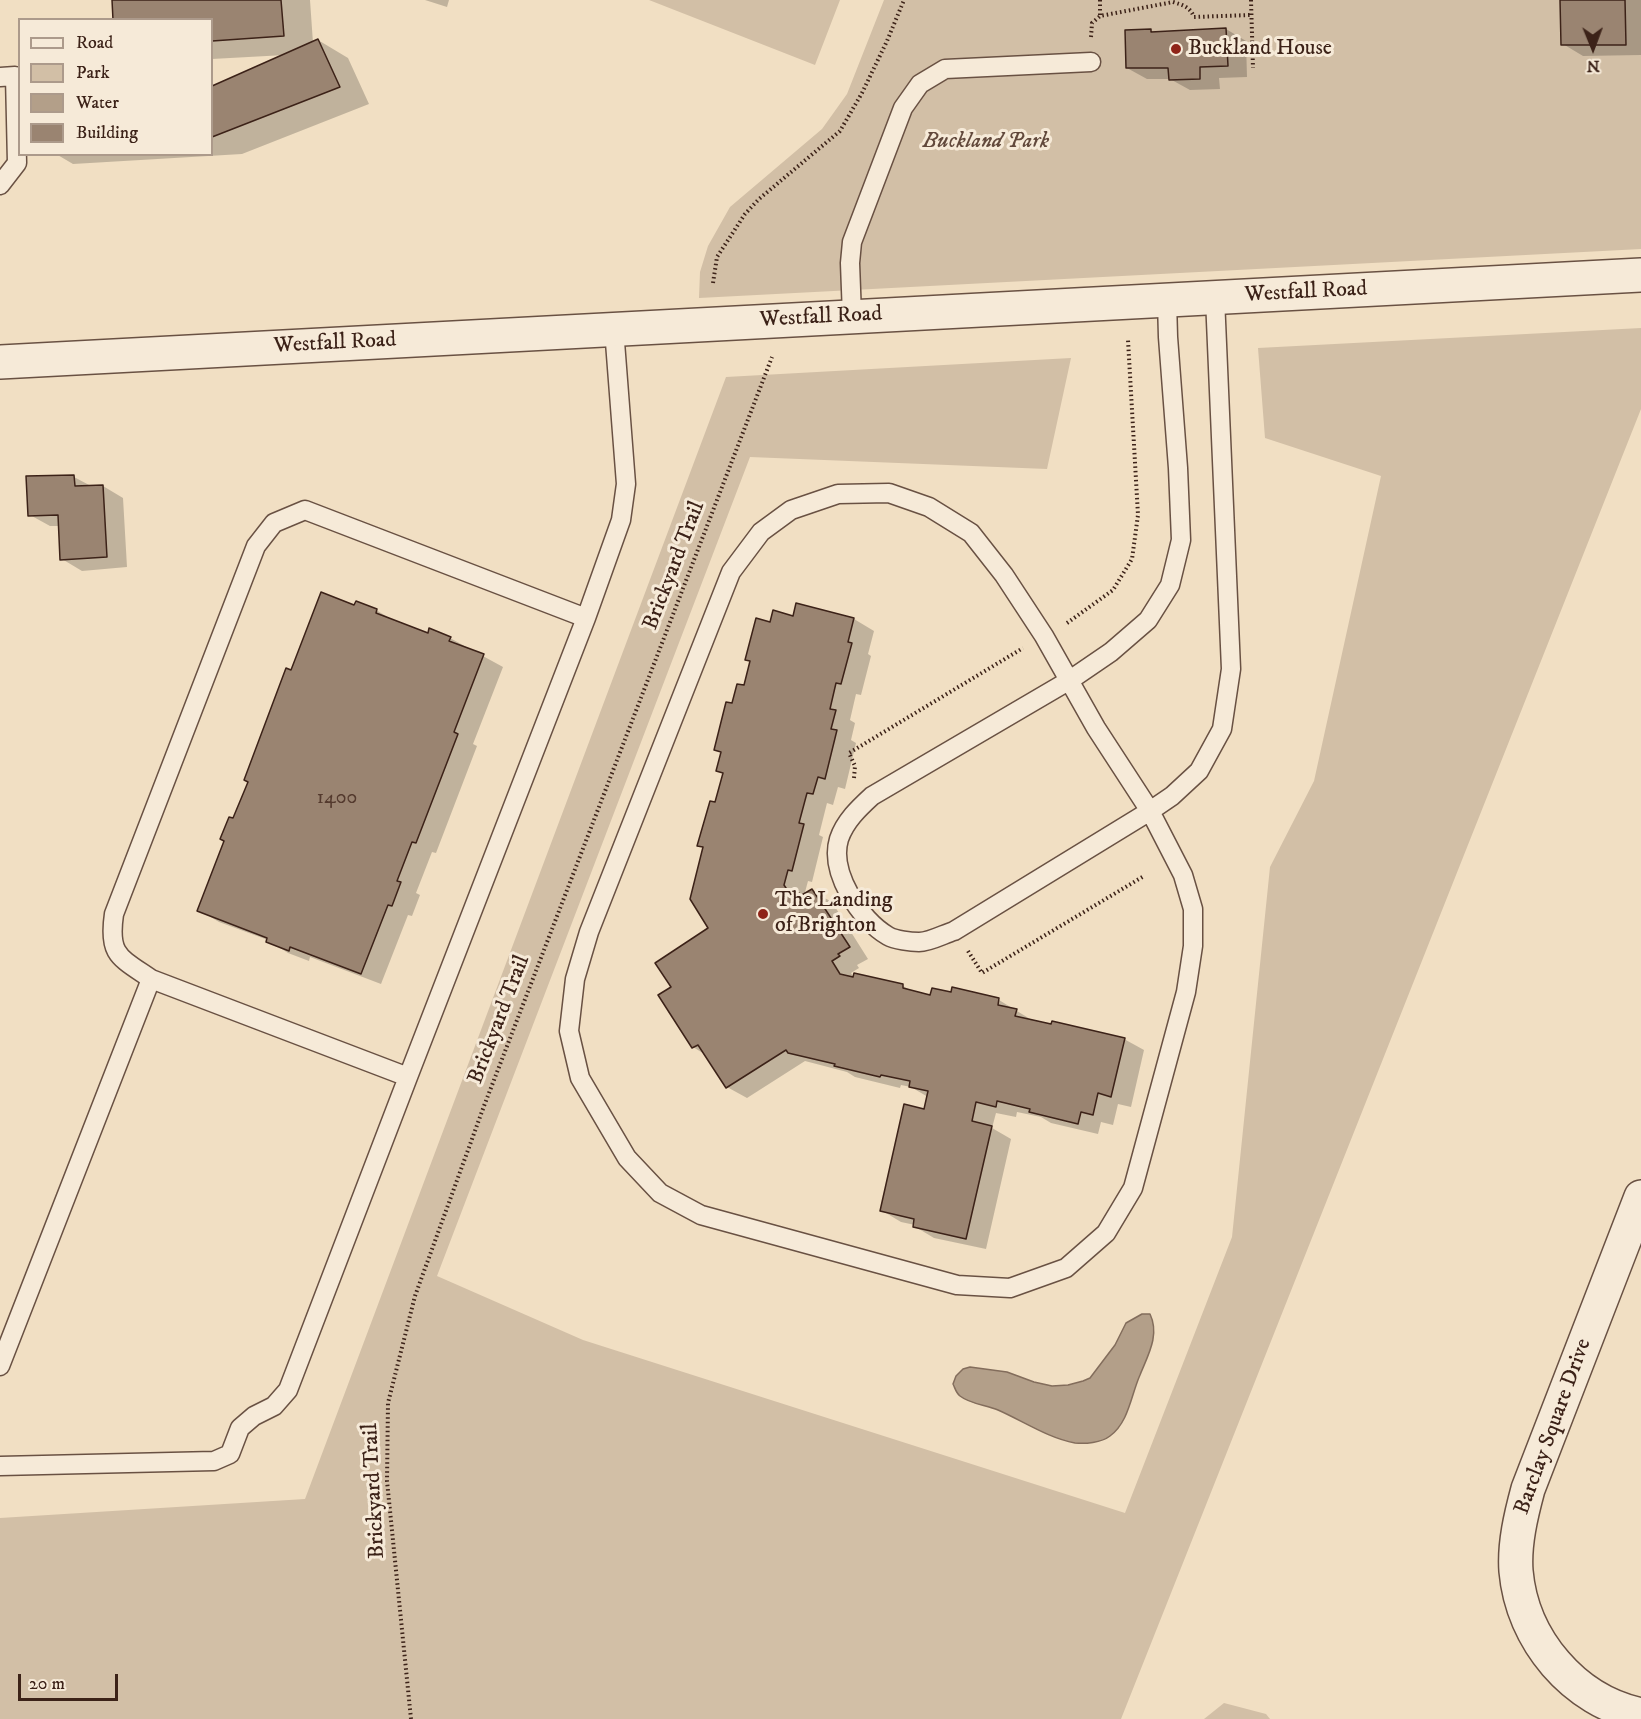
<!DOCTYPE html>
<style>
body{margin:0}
#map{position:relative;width:1641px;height:1719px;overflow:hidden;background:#f1dfc3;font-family:"IM FELL DW Pica",serif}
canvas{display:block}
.legend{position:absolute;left:18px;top:18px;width:195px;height:138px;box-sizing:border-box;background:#f6ead8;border:2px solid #ac9a8b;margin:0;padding:8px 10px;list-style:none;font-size:18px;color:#3c2218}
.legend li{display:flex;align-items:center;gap:12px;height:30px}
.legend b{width:30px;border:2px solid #ac9a8b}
.north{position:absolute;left:1563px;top:18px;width:60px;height:60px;-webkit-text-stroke:4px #f6ead8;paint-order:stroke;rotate:179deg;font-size:16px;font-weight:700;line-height:24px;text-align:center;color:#3c2218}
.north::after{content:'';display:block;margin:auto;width:21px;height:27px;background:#3c2218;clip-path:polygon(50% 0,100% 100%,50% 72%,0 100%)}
.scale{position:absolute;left:18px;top:1674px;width:100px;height:27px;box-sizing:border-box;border:3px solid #3c2218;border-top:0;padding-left:8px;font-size:18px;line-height:21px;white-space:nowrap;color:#3c2218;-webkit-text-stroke:4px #f6ead8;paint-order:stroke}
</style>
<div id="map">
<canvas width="1641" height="1719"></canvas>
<ul class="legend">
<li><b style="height:8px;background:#f6ead8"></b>Road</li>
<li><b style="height:16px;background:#d2bfa6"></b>Park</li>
<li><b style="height:16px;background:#b39f89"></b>Water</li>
<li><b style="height:16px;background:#9a8471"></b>Building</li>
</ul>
<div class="north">N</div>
<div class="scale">20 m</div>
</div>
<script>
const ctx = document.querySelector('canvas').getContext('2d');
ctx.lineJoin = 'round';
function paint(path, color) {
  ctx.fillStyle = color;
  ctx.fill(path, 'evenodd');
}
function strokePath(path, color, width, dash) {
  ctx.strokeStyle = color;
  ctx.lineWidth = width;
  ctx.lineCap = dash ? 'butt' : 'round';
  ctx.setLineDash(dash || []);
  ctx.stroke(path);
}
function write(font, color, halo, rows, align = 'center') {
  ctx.font = font + ' "IM FELL DW Pica",serif';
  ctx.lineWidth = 6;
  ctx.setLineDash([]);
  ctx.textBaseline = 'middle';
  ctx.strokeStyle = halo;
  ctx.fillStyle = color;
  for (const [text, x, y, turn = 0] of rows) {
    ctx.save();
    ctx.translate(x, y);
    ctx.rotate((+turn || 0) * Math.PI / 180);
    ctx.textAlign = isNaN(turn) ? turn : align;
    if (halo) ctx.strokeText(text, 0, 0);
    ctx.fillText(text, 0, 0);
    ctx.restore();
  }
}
paint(new Path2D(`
 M649,0h191l-25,65z
 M884,0h757v249l-942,49 1,-26 8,-26 22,-39 92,-78 25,-35z
 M1641,328v81l-520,1310h-1121v-201l305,-19 421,-1122 345,-19 -24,111 -297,-12 -313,819 146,64 542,173 107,-276 38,-370 44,-86 67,-305 -116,-38 -7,-90z
 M1224,1703l42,11 4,5h-66z`), '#d2bfa6');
const water = new Path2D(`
 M1142,1314h8c10,21 -2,41 -10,61 -9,20 -11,47 -30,61 -9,7 -25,8 -35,7 -27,-5 -52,-22 -77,-33 -12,-5 -28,-6 -38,-14 -4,-3 -5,-8 -7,-12l3,-8 7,-7 7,-2 37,5 27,10 18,4 16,-1 15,-4 7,-3 25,-33 11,-22z`);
paint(water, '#b39f89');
strokePath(water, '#836d5c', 1.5);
paint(new Path2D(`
 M113,0h197l3,43 5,-3 30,18 21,46 -127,50 -169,10 -17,-10h156v-66l73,-33 -73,4v-39z
 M425,0h24l-2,7z
 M1562,0h79v55l-58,1 -20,-12z
 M1226,29l20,12 1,36 -28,1 1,11 -30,1 -20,-11h-23l-20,-11 24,-37 5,3z
 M74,477l17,9h12l20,12 4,69 -45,4 -20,-12 -2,-33h-10l-20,-11z
 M797,605l57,14 20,12 -6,23 3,2 -10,39 -5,-1 -6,26 5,3 -4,17 5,3 -11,46 -7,-2 -5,18 -6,-2 -8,32 4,2 -11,45 -4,-1 -4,15 8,-5 20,11 36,57 -11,6 2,3 -8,5 3,5 49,8 12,7 16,4 68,3 36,22 89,17 20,11 -13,57 -13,-3 -5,21 -12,-3 -3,12 -47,-11 -10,-6 -24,-5 -1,5 -20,-4 -4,15 19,11 -25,110 -52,-11 -20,-12 1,-1 -14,-3 -20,-12 44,-99 3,-14 -17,-10 -10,-2 -1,3 -45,-11 -8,-5 -42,-11 -58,37 -20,-11 -21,-32 -13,-8 -33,-51 13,-8 37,-60 -6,-80 -5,-3 17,-42 8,-30 -1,-20 -8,-4 18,-44 12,-18 26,-63 23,-7z
 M355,607l21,3 20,12 32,13 22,3 53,29 -30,77 4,2 -41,107 -4,-1 -16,41 4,2 -8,21 -4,-1 -27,69 -71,-27 -1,4 -21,-8 -20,-13 -49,-18 -20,-12 93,-238z`), '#0003');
const building = new Path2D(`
 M112,0h169l3,36 -72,5v-21h-99z
 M1560,0h65l1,45h-65z
 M1226,28l2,38 -28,1v12l-31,1 -1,-12h-42l-1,-38 26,-1v3z
 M318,39l22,48 -128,50v-51z
 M74,475l1,11 28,-1 4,72 -47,3 -2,-45 -30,1 -2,-40z
 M321,592l33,13 2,-4 21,8 -1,4 52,20 1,-5 22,9 -2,4 35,13 -30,78 4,2 -42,109 -4,-1 -15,39 4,1 -9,24 -4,-1 -27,69 -71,-27 -1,4 -23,-9 1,-4 -70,-27 27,-70 -4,-2 9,-22 4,1 15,-36 -4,-2 42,-112 5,2z
 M796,603l58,15 -6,24 4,1 -11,41 -5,-1 -6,26 6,1 -5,19 6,1 -12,49 -7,-2 -5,17 -6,-1 -8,30 5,1 -12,47 -4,-1 -4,15 8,12 7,-4 1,3 12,-7 38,58 -12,7 2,2 -8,5 8,13 13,3 1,-4 49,11v4l27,7 2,-7 19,4 1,-5 47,11 -1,7 19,4 -2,7 36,8 1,-3 73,17 -14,59 -13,-4 -5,22 -12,-3 -3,12 -49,-12 1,-3 -33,-8 -1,6 -20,-5 -4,19 20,5 -26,113 -53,-12 1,-8 -34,-8 24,-107 20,5 4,-18 -19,-4 1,-6 -29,-6 -1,2 -46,-11 1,-2 -47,-11 -2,-3 -60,38 -28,-43 -6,3 -34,-53 13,-8 -16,-24 53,-35 -18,-29 13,-52 -6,-1 13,-45 5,1 8,-29 -7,-2 5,-19 -7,-2 12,-48 6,1 5,-19 7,1 6,-24 -5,-1 11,-42 14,4 3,-12 20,6z`);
paint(building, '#9a8471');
strokePath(building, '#3c2218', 1.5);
const service = new Path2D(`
 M0,77l15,-1 2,87 -17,22
 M1167,301l1,36 10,131 3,72 -11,45 -22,35 -37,32 -41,28 -198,116c-13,12 -27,25 -33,43 -10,33 21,81 49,97 7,4 23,6 31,6 11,0 25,-8 35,-11l196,-120 22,-15 27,-25 23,-42 9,-60 -16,-371
 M852,316l-2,-53 2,-21 51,-134 17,-24 25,-15 146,-7
 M889,493l40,14 42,26 33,42 40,61 52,92 54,83 33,64 10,34v37l-7,46 -53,196 -27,45 -40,35 -56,20 -53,-3 -256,-70 -41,-22 -33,-35 -47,-80 -11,-47 6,-52 14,-47 142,-360 30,-40 30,-22 47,-16z
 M586,618l-178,459 -257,-98c-32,-22 -43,-24 -37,-65l142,-368 18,-23 31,-13 281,108 35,-98 5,-36 -12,-155
 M0,1366l151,-387
 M0,1466l214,-5 16,-7 10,-26 14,-12 20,-10 14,-16 120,-313`);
const minor = new Path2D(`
 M1641,1197l-113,292c-7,26 -14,55 -12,82 6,69 58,130 125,144`);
const tertiary = new Path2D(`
 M0,362l1641,-87`);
strokePath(service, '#695143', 21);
strokePath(minor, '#695143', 36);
strokePath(tertiary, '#695143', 36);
strokePath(new Path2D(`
 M1100,0v16
 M1251,0l2,68
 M1091,37l1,-14 8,-7 73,-14c10,3 17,5 21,15l57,-2
 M713,283l4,-26 28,-43 14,-15 81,-68 22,-38 25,-52 17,-41
 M1067,623l46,-33 19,-31 6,-44 -10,-175
 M854,778l1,-12 -6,-13 174,-105
 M968,951l14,22 162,-97
 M411,1719l-24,-238 1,-78 27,-107 69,-190 288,-749`), '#3c2218', 4, [1.5, 3]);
strokePath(service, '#f6ead8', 18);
strokePath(minor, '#f6ead8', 33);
strokePath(tertiary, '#f6ead8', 33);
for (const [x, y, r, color] of [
 [1176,49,6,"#8f2418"],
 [763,914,6,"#8f2418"]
]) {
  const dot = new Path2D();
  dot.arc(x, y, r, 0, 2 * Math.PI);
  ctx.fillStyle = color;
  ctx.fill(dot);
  strokePath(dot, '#f6ead8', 2);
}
write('20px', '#543a2e', null, [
 ["1400",337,799]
]);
write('22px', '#3c2218', '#f6ead8', [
 ["Buckland House",1188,49],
 ["The Landing",775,901],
 ["of Brighton",775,926]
], 'left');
write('italic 22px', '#62493c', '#f6ead8', [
 ["Buckland Park",986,142]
]);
write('22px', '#3c2218', '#f6ead8', [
 ["Westfall Road",1306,293,-3],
 ["Westfall Road",821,318,-3],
 ["Westfall Road",335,344,-3],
 ["Brickyard Trail",675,566,-69],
 ["Brickyard Trail",500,1020,-69],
 ["Barclay Square Drive",1554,1427,-70],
 ["Brickyard Trail",375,1491,-93]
]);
</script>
